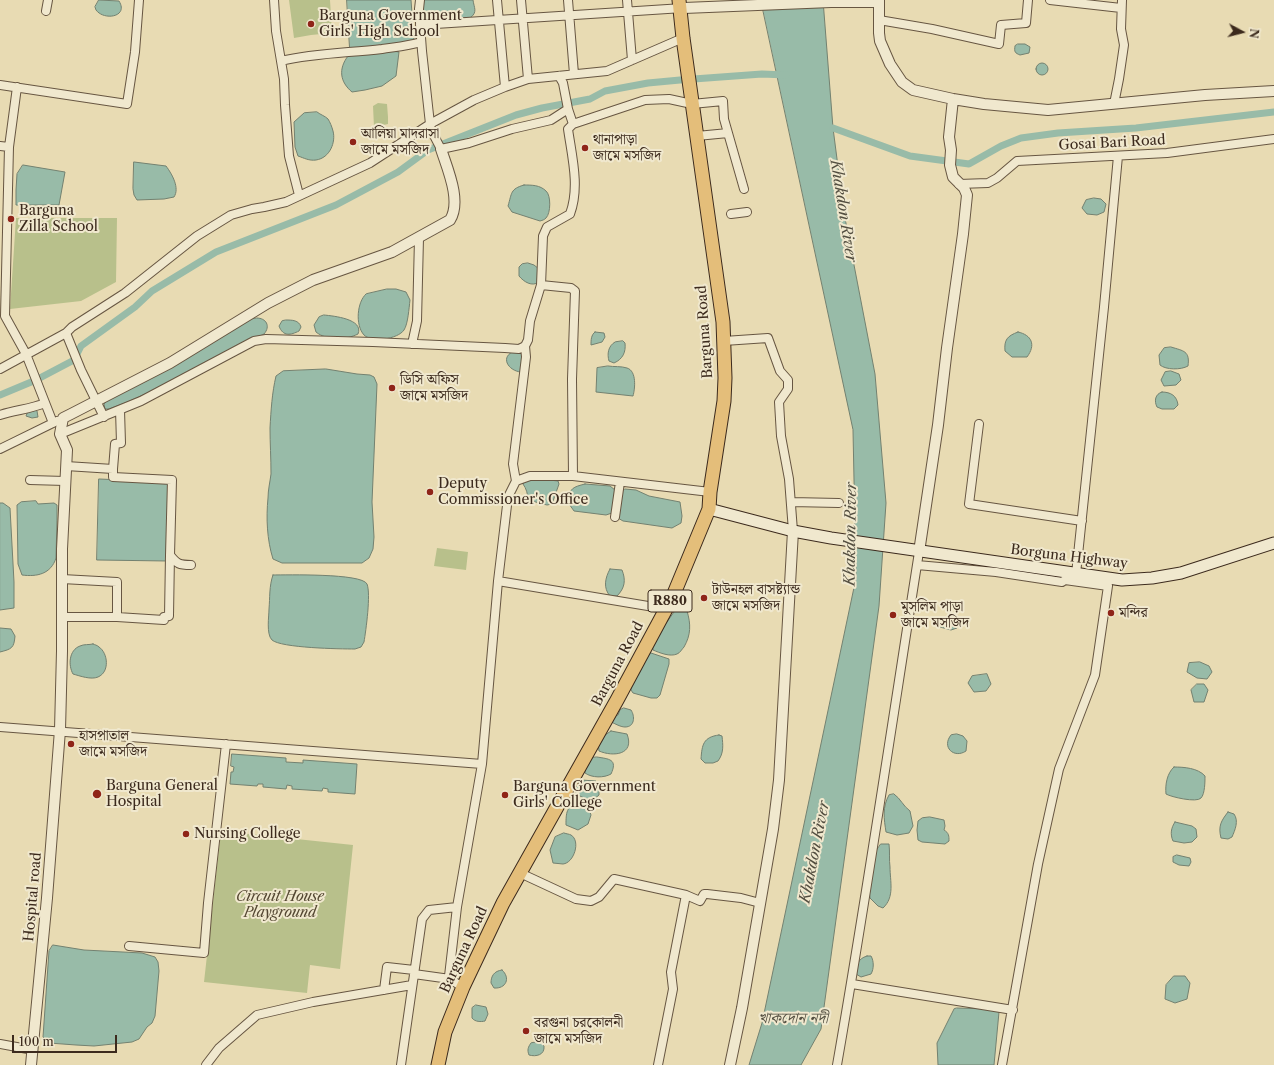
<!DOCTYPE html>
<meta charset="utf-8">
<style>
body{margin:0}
#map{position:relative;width:1274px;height:1065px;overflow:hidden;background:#e8dbb3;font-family:"Libre Caslon Text",serif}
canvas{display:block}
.north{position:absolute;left:1222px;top:12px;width:40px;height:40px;-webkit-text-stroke:3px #f0e8ce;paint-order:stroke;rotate:97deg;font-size:11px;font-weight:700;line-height:16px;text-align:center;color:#3c2a1d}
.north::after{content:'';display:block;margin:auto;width:14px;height:18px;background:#3c2a1d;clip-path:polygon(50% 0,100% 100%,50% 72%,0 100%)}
.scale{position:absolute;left:12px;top:1035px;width:105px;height:18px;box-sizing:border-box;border:2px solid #3c2a1d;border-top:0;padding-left:5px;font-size:12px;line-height:14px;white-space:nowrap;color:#3c2a1d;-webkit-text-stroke:3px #f0e8ce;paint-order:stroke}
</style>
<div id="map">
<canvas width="1274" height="1065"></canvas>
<div class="north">N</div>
<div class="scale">100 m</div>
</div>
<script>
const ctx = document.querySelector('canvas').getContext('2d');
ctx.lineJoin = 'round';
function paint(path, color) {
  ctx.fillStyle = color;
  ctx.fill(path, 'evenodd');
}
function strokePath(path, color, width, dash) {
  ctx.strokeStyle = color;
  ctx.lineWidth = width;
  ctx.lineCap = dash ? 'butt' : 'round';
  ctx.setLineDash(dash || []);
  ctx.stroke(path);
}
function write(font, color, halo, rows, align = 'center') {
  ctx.font = font + ' "Libre Caslon Text","Noto Serif Bengali",serif';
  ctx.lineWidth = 4;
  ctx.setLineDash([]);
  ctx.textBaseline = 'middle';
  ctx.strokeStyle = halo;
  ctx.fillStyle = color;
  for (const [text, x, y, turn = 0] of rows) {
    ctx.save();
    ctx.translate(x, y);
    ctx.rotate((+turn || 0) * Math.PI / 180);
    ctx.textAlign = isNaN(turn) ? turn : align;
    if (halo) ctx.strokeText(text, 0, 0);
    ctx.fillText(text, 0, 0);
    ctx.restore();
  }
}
paint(new Path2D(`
 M289,0h41l2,33 -21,2 -17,3z
 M378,103l9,1 1,13v7l-14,3 -1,-21z
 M16,218h101l-1,64 -35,19 -71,8z
 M437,548l31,4 -2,18 -32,-4z
 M221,831l132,14 -13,124 -30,-4 -3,28 -103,-11z`), '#b8c08b');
const water = new Path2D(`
 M99,0l20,1c10,16 -15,20 -23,9l-1,-3z
 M347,0h64l3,41 -64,8z
 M422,0h51c1,8 5,12 -3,18l-44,3 -4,-2z
 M761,0h62l10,128 11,85 31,161 11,129 -7,103 -58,423 -20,36h-52l13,-42 94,-445 -3,-148z
 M1018,44h7l5,3 -1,6 -9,2c-5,-2 -6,-3 -5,-9z
 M393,51l6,1 -3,24 -14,10 -17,4 -13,2c-12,-10 -14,-23 -4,-36z
 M1036 69a6 6 0 1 1 12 0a6 6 0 1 1-12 0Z
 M317,112c4,3 8,4 11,7 2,3 4,8 5,12 3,11 -3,27 -17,29 -7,1 -12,-2 -18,-4l-3,-9 -1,-25 10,-9z
 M134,162l32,4c6,8 14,22 8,31l-10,2 -27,1 -3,-5 -1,-6z
 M23,165l42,7 -6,33h-43v-15l1,-16z
 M524,185c8,0 16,0 22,6 5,4 5,22 0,27 -2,2 -3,2 -6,3l-28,-9 -4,-6c4,-13 2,-17 16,-21z
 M1094,198l7,1 5,5 -2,8 -7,3 -10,-1 -5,-6 4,-8z
 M528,263l6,2 5,4v13c-7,5 -15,0 -20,-6v-9l3,-3z
 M387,289h9l10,3 4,8c-1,8 -2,24 -6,30 -6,9 -32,13 -40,5 -9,-10 -7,-33 2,-41z
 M324,315c10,1 40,4 34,19 -12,6 -31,7 -42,-2l-2,-7 5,-8z
 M257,318c9,0 14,8 7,16l-38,19 -34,20 -67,30 -16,6h-4l-1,-5 4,-4 143,-81z
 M286,320c6,0 13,0 15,7l-2,4c-8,4 -16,6 -20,-5l3,-5z
 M595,332l9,1 1,4 -3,5 -11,3c0,-5 0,-10 4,-13z
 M1018,332c14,3 18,13 9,25h-15l-7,-6c-1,-11 2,-15 13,-19z
 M623,341l2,2c1,9 -2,16 -11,20l-5,-2c-2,-7 -1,-15 6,-19z
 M1171,347c13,4 19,4 17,19 -7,4 -22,4 -28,-1l-1,-10 5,-7z
 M515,351l11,2 -5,19c-13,-1 -22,-16 -6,-21z
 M608,366c6,1 13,0 19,2 10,3 8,21 6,28l-37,-4 1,-24z
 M326,369l31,5 13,1 4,2 3,7 -5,118 2,35 -1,12 -4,9 -7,5h-80l-9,-4c-6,-19 -7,-41 -5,-61 0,-8 2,-16 3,-24 0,-16 -1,-31 -1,-46 1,-18 2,-35 6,-52l7,-5z
 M1171,371l8,3 2,6 -5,5 -12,1 -3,-6 4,-8z
 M1162,392c9,0 15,4 16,13l-4,4h-12l-5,-2c-3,-6 -2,-13 5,-15z
 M35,409l2,2 1,6 -6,1 -6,-2 2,-5z
 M532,478l26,3 1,3 -7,20 -5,1 -19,-5c0,-6 -2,-12 -5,-16l3,-3z
 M99,479l70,3 -2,79 -70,-1z
 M585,484l25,2 5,4v5l-3,18 -6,2 -32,-4 -7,-10c3,-13 6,-14 18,-17z
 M625,489l11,1 13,6 31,6 2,14 -1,7 -9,5 -49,-7 -5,-3 4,-26z
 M36,501l2,3 16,-1 3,2v14l-1,39c-5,16 -19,19 -34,17l-4,-11 -1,-59 4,-3z
 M0,503h3l7,5 4,74v26l-14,2z
 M610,569l12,1c4,10 3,18 -5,26h-7c-7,-8 -5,-18 0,-27z
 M273,575c13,0 89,-2 94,9 4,10 -1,46 -3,58l-3,5 -6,2c-15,0 -74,-1 -83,-9 -6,-6 -3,-24 -3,-31 1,-11 0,-23 4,-34z
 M681,610l6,1c4,13 4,24 -3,36 -2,2 -4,6 -7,7 -7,3 -17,-1 -24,-4l-1,-7 22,-31z
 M943,618l13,1 2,3 -1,6 -6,2 -11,-3v-5z
 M0,628l11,1 4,7c-1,12 -3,13 -15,16z
 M93,644c2,1 4,1 6,3 9,6 11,25 -1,30 -7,3 -18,-1 -25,-3 -5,-9 -4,-24 7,-28 4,-2 9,-1 13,-2z
 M647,653h4l18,6v5l-9,31 -3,3h-6l-18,-5 -2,-3 -1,-6z
 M1200,662l9,4 3,6 -5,7 -10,-1 -10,-6 2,-9z
 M987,674l4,10 -5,7 -12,1 -6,-9 4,-7z
 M1197,684h7l4,6 -4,12h-10l-3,-12z
 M624,708l7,2c4,6 4,17 -6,17 -5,0 -11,-4 -16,-6l4,-5 5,-1 2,-5z
 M611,731l16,3c8,21 -14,23 -28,17 -2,-11 3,-14 12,-20z
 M957,734l6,2 4,5 -1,10c-12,8 -25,-4 -15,-16z
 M719,735l3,1c1,9 2,17 -4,25l-5,2h-8l-4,-4c1,-14 2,-22 18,-24z
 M232,754l54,4v4l17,1v-3l54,4 -2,30 -27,-2v-3l-5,-1 -1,3 -30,-2v-3l-5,-1 -1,4 -23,-2v-3h-5l-1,2 -27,-2 1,-12h2l1,-5 -3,-1z
 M597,757c12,2 21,2 14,17 -7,4 -19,4 -26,-1v-8l4,-7z
 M1174,767c10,0 24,1 31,9 0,5 0,18 -4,22 -4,5 -30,-1 -35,-4 -1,-9 1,-21 8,-27z
 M581,780l15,1 3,6v8l-6,5 -9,-2 -8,-4v-11z
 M894,794c7,5 9,12 16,17l3,15 -4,7 -12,2 -11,-3c-2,-13 -4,-25 3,-37z
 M579,802l9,4 3,9 -3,9 -10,6 -12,-5c0,-12 0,-19 13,-23z
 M1228,812l6,2c5,7 1,16 -2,23l-4,2 -7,-1c-3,-12 0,-17 7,-26z
 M930,817l14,3 1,6 -1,4c5,3 5,6 5,11l-4,3 -23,-2 -4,-2 -1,-10 1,-9 4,-3z
 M1175,822l17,4 4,3 1,8 -5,5 -8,1 -11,-2c-3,-7 -2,-13 2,-19z
 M564,833c3,1 5,1 7,2 10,6 3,28 -8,29 -3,0 -7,-1 -10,-1l-3,-13 5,-13z
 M881,844h8c1,8 0,16 1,23 0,14 5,30 -7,41l-5,-2 -8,-8 -1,-8 7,-39z
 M1177,855l13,3 1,4 -2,4 -10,-1 -6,-3v-5z
 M53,945l31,5 58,3 13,4 3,5 1,9 -4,45 -3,7 -5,4 -8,12 -7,3 -38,4 -18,-1 -27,-2 -6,-6 6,-86z
 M867,956h4c3,5 3,13 0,18l-10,3 -5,-3c1,-9 1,-15 11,-18z
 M502,970c9,8 4,19 -8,18l-3,-5c0,-7 3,-12 11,-13z
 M1174,976h11l5,7 -3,16 -12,4 -10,-4 1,-14z
 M476,1005l10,2 2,7 -3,7c-4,1 -10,1 -13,-3v-10z
 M957,1008l31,1 11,3 -5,53h-56l-1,-22 17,-34z
 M540,1042l4,4c1,9 -8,11 -15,9 -2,-5 -1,-8 2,-12z`);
paint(water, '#98bba8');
strokePath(water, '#738170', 1);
strokePath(new Path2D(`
 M833,128l77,28 59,8 32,-18 20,-8 37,-5 78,-5 138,-16
 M0,395l36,-15 38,-20 7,-14 54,-39 17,-16 64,-39 120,-47 62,-33 30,-22 20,-8 68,-27 26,-7 48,-9 15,-8 43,-8 32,-3 82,-6 24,1`), '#98bba8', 7);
const minor = new Path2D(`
 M274,0l2,31 8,48 1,26 4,51 10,39
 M420,0l-1,9 3,42 8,73 1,6 10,19 28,-6 43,-14 39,-9 17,-11
 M497,0l8,87
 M521,0l7,79
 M568,0l6,74
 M627,0l5,60
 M1050,0l71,8
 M46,11l2,-11
 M879,20l53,9 67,15 2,-19 25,-2 2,-23
 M420,25l263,-17
 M281,61c34,-8 67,-8 101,-12 13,-2 26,-3 39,-7
 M559,76l4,7 5,26 5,15
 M0,85l127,19 8,-52 4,-52
 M1114,104l5,-25 5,-34 -3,-16 1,-29
 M697,136l31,-3 16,56
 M0,146l9,1 8,-60
 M9,147l-4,169 21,38 27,69
 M959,184l29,-1 9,-5 20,-17 150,-8 107,-14
 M731,214l16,-2
 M541,285l30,3 4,3 -3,88 1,97
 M66,333l6,-6 53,-34 72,-57 34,-21 21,-6 12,-2 22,-5 84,-39 60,-39 44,-24 31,-13 23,-8 79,-8 76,-33
 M724,341l44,-3 12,33 8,9v9l-9,13 2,34 8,43 4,52
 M412,344l5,-23 2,-83
 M0,369l66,-36 15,37 23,47
 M0,415c15,-5 31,-6 45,-12
 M979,424l-10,80 113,17
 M60,434l81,-33 113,-60 12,-2 107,3 132,6 14,1 6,-3 3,-6 2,-19 11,-36 2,-49 4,-9 23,-13c10,-27 2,-57 -2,-85l5,-5 72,-24 24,-1 23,5 31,-3 1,18 4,14
 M0,449l57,-28
 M66,466l47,3 2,-25 6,-1 -1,-33
 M113,469v8l59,3 -2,75c7,9 9,10 21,10
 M30,480l35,1
 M516,481l-3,-17 13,-107 -1,-11
 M791,502l48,1
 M615,517l5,-35
 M917,565l79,7 66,10 3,-2 43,6 -13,89 -36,94 -21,95 -36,201
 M1076,574l28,-267 14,-151
 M62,579l55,3v35h-55
 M498,581l168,28
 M117,617l47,3v-3l5,-1 1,-61
 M0,727l482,37
 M520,873l56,26 15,2 8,-4 15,-18 72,16 14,6 4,-7h3l34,4 19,5
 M129,946l75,7 4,-50 18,-159
 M414,974l36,5
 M852,984l161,26
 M463,987l-12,-7 -2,-4 8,-69 25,-143 16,-183 10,-84 8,-16 14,-5h43l137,16
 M384,990l3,-23 27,3
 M0,1044l33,6
 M206,1065l13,-17 38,-33 56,-13 99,-17
 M401,1065l21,-146 7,-9 28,-3
 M658,1065l15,-76 -2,-17 15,-77
 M837,1065c30,-171 55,-342 82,-513`);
const tertiary = new Path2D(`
 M879,0v33l1,8 10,23 12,18 11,8 40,9 31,5 64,6 157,-15 69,-4
 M684,8l147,-6h48
 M919,552l19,-127 9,-77 16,-114 4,-39 -3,-7 -11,-11 -3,-12 1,-15 -2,-13 4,-38
 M31,1065l16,-167 13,-168 2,-79v-102l5,-99 -7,-16 3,-16 8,-4 99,-51 98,-60 45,-23 79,-28 58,-32c12,-19 -3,-52 -9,-71
 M730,1065l12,-57 31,-179 6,-49 14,-249`);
const secondary = new Path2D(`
 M709,509l84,22 38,7 291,42 30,-2 29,-5 93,-30`);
const primary = new Path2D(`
 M438,1065l7,-33 18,-45 40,-84 114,-203 56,-104 36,-87 1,-17 14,-91 1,-23 -2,-56 -40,-284 -4,-38`);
strokePath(minor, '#675642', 10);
strokePath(tertiary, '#675642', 12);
strokePath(secondary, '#3c2a1d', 13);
strokePath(primary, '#3c2a1d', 15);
strokePath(minor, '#f0e8ce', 8);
strokePath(tertiary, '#f0e8ce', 10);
strokePath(secondary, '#f0e8ce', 11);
strokePath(primary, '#e4be7a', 13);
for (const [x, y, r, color] of [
 [311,24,4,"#8f2418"],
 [353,142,4,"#8f2418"],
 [585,148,4,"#8f2418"],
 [11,219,4,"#8f2418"],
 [392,388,4,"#8f2418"],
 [430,492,4,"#8f2418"],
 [704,598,4,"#8f2418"],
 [1111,613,4,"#8f2418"],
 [893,615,4,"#8f2418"],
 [71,744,4,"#8f2418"],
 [97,794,5,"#8f2418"],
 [505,795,4,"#8f2418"],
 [186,834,4,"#8f2418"],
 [526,1031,4,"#8f2418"]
]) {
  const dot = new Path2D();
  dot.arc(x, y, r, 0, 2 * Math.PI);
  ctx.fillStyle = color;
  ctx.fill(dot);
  strokePath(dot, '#f0e8ce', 1.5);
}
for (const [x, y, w] of [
 [670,601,44]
]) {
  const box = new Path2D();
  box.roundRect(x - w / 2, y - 11, w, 22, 3);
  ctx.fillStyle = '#f0e8ce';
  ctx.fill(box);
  strokePath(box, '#3c2a1d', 1);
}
write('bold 13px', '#3c2a1d', null, [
 ["R880",670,601]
]);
write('14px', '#3c2a1d', '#f0e8ce', [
 ["Barguna Government",319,16],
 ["Girls' High School",319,32],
 ["আলিয়া মাদরাসা",361,134],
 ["জামে মসজিদ",361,150],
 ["থানাপাড়া",593,140],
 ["জামে মসজিদ",593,156],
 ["Barguna",19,211],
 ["Zilla School",19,227],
 ["ডিসি অফিস",400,380],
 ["জামে মসজিদ",400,396],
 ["Deputy",438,484],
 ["Commissioner's Office",438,500],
 ["টাউনহল বাসষ্ট্যান্ড",712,590],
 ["জামে মসজিদ",712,606],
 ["মুসলিম পাড়া",901,607],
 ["জামে মসজিদ",901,623],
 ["মন্দির",1119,613],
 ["হাসপাতাল",79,736],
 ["জামে মসজিদ",79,752],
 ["Barguna General",106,786],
 ["Hospital",106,802],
 ["Barguna Government",513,787],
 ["Girls' College",513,803],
 ["Nursing College",194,834],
 ["বরগুনা চরকোলনী",534,1023],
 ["জামে মসজিদ",534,1039]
], 'left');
write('14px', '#3c2a1d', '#f0e8ce', [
 ["Gosai Bari Road",1112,143,-3],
 ["Barguna Road",705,332,-94],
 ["Borguna Highway",1069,557,7],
 ["Barguna Road",618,664,-62],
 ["Hospital road",33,897,-85],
 ["Barguna Road",464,950,-65]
]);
write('italic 14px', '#554833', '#f0e8ce', [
 ["Circuit House",280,897],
 ["Playground",280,913]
]);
write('italic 15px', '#534e40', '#f0e8ce', [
 ["Khakdon River",843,211,81],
 ["Khakdon River",851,534,-89],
 ["Khakdon River",815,852,-79],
 ["খাকদোন নদী",793,1019]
]);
</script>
